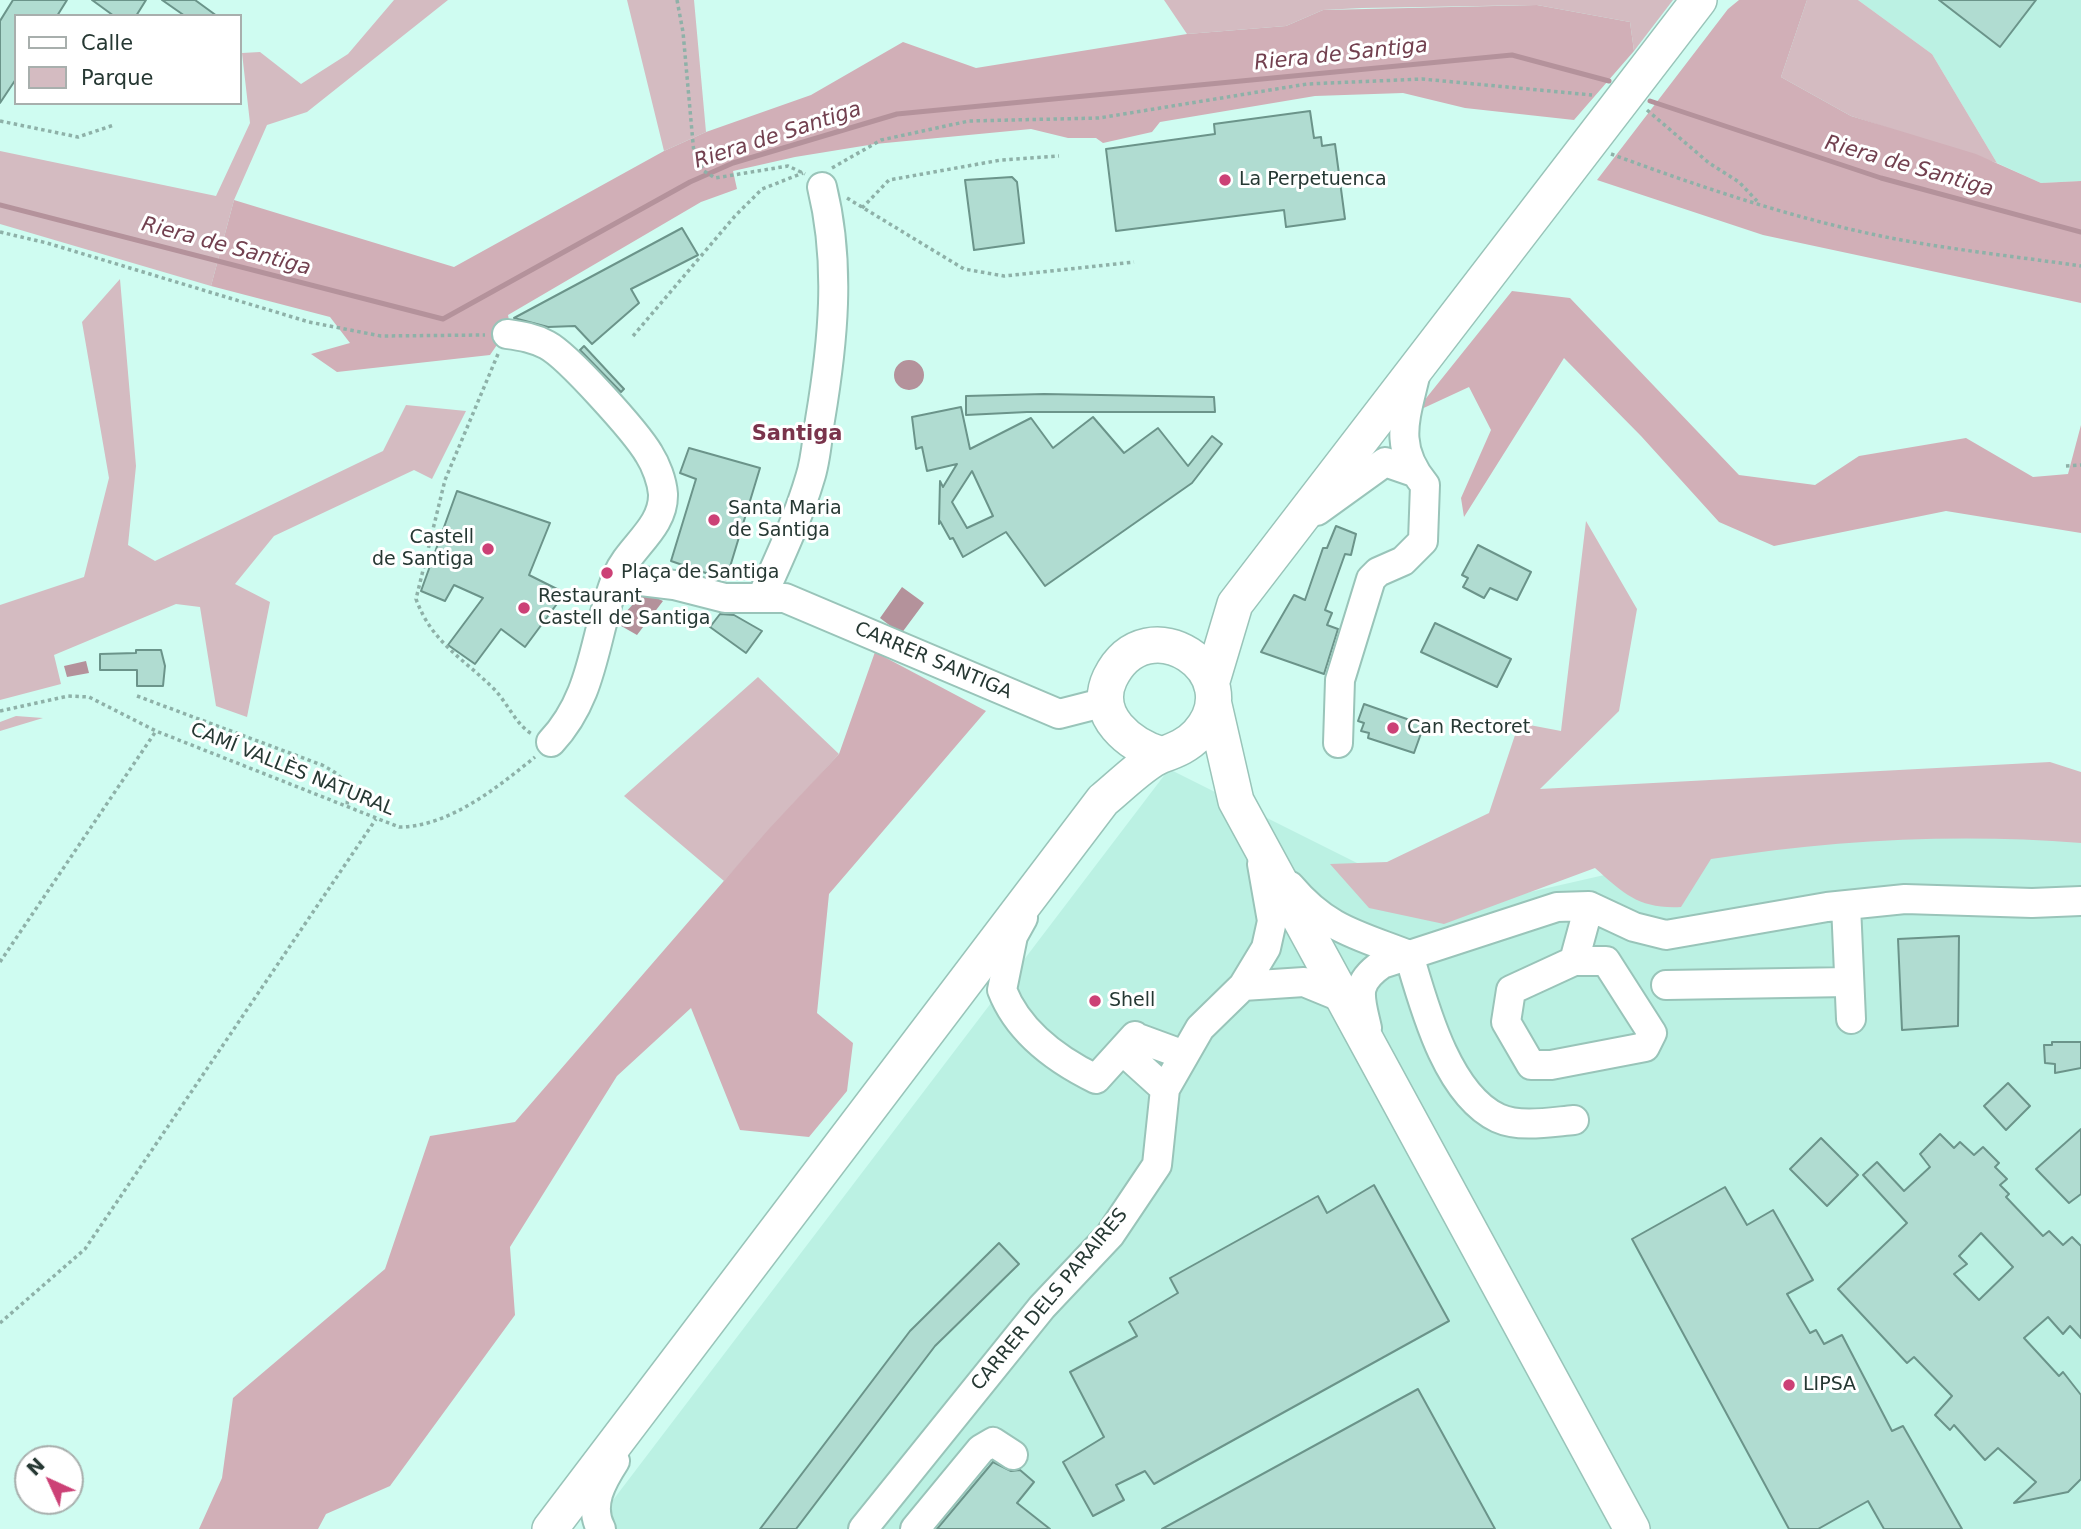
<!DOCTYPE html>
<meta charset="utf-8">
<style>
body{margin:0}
#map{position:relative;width:2081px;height:1529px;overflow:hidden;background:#cffcf1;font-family:"DejaVu Sans",sans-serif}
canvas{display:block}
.legend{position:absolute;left:14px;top:14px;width:228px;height:91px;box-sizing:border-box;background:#fff;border:2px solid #a8afad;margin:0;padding:9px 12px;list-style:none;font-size:21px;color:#263833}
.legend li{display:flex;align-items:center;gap:14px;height:35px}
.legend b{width:35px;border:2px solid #a8afad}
.north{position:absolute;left:14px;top:1445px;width:70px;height:70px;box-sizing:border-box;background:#fff;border:2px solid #a8afad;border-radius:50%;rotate:315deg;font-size:19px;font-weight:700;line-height:28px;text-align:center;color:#263833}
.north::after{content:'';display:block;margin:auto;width:24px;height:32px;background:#cc4176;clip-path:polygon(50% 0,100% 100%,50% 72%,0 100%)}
</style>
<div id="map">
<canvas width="2081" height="1529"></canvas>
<ul class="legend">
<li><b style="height:9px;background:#fff"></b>Calle</li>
<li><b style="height:19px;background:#d4bbc1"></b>Parque</li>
</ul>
<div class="north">N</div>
</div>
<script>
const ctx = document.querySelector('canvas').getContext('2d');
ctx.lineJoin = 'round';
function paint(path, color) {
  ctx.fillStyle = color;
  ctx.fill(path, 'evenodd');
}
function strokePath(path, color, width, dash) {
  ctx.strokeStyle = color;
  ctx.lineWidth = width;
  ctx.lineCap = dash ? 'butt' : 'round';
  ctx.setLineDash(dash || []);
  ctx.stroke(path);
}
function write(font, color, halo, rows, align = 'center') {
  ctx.font = font + ' "DejaVu Sans",sans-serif';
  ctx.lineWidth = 6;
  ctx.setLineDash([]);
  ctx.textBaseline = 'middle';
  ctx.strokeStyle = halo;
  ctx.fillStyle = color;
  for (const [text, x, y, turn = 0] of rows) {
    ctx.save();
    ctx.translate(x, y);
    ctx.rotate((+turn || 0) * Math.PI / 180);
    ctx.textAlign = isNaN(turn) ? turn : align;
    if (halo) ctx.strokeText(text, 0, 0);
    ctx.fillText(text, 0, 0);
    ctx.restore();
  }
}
paint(new Path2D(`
 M1858,0h223v181l-40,2 -44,-20 -65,-109z
 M1169,769l282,141 333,-76h297v695h-1490z`), '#bbf1e3');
paint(new Path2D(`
 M394,0h54l-141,112 -40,13 -33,75 -23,86 -211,-62v-73l216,45 34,-73 -8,-70 18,-1 41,32 47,-30z
 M627,0h67l12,132 -42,19z
 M1164,0h509l-39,51 -4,-29 -93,-17 -175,3 -39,2 -37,16 -99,8z
 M1807,0h51l74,54 65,109 -146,-47 -70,-39z
 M120,279l16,187 -8,79 27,16 228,-110 23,-46 60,6 -34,68 -18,-9 -140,66 -39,48 35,18 -23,115 -31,-11 -16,-99 -24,-3 -122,51 7,29 -61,16v-95l84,-28 25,-99 -27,-156z
 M1586,521l51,88 -18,102 -79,78 510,-27 31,10v71c-124,-10 -248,-3 -370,16l-30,48c-41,2 -56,-12 -86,-39l-151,56 -75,-16 -39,-44 57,-2 102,-49 30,-90 42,8z
 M758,677l81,77 -115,127 -100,-85z
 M16,716l27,2 -43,13v-9z`), '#d4bbc1');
paint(new Path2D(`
 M1739,0h68l-26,77 70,39 125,38 65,29 40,-2v122l-318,-68 -166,-55 131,-171z
 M1537,5l93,17 4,29 -60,69 -109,-12 -62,-15 -88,3 -155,26 -8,10 -49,11 -7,-5h-28l-37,-9 -156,15 -80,13 -62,14 4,18 -36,13 -193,113 2,11 -20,29 -153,17 -26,-18 39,-11 -20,-26 -119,-31 23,-86 220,67 210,-116 42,-19 105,-37 92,-53 73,26 211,-34 99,-8 37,-16z
 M1512,291l58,7 169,177 76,10 44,-29 107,-18 67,39 35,-3 13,-49v108l-135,-22 -172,35 -55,-24 -78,-86 -77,-78 -100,159 -3,-19 30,-68 -22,-43 -54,25z
 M875,652l111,59 -157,183 -12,119 36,30 -6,48 -38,46 -69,-7 -49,-122 -74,68 -107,171 5,68 -125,171 -64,28 -8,15h-119l23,-51 11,-80 152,-129 45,-133 85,-14 253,-292 71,-76z`), '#d1afb7');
paint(new Path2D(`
 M894 375a15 15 0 1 1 30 0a15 15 0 1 1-30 0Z
 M902,587l22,16 -23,31 -21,-16z
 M644,592l19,9 -26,34 -21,-12z
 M86,661l3,12 -22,4 -3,-11z`), '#b4929b');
strokePath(new Path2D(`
 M1650,101l231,77 200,54
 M0,205l443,114 247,-137 43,-19 164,-49 615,-59 97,26`), '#b4929b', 5);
const building = new Path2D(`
 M13,0h54l-10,16h-41v63l-16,24v-82z
 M92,0h54l-10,16h-22z
 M162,0h33l22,16h-32z
 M1939,0h97l-36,47z
 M1310,111l4,27 7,-1 1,9 13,-2 10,75 -59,8 -2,-17 -168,21 -10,-82 109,-15 -1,-10z
 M1012,177l5,5 7,61 -50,7 -9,-70z
 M682,228l16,27 -67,34 8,14 -47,41 -17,-18 -27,1 -34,-9z
 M584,346l40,43 -3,3 -41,-42z
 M1044,394l170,3 1,15h-188l-61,3v-19z
 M961,407l9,42 61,-31 22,30 40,-31 31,36 34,-25 30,38 24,-30 10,8 -30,39 -147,103 -39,-54 -43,25 -10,-19 -3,1 -10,-18 -1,3 1,-43 3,6 14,-23 -30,7 -5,-24 -6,2 -4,-32zM972,471l21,45 -26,12 -15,-26z
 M689,448l71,20 -34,112 -55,-19 25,-82 -16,-6z
 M457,491l93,32 -21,52 36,18 -40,54 -24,-18 -26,35 -27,-19 35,-47 -29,-13 -9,16 -24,-10z
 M1336,526l20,8 -5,21 -6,-1 -20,56 7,3 -5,12 11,4 -14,45 -63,-22 33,-57 11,5 18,-52h4z
 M1478,545l53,27 -14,28 -27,-12 -6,10 -21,-11 5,-9 -6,-3z
 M720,614l14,1 28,16 -16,22 -36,-26z
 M1435,623l76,36 -14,28 -76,-35z
 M136,650h25l4,16 -2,20h-26v-16h-37v-16l36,-1z
 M1364,704l60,21 -10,28 -46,-15 1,-5 -8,-2 3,-8 -6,-2z
 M1959,936l-1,90 -56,4 -4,-91z
 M2052,1042h29v26l-26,5v-9l-10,-1 -1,-18h8z
 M2008,1083l22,23 -24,24 -22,-24z
 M2081,1129v65l-12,9 -33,-34z
 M1940,1134l14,14 6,-6 14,13 9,-8 16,16 -4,4 12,12 -7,6 9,9 -3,3 37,39 6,-5 14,14 9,-8 9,9v92l-11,-12 -7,8 -15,-17 -24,21 35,38 4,-4 18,23v84l-13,13 -54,11 22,-21 -38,-34 -13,12 -31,-35 -4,5 -15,-15 17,-19 -38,-39 -7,6 -69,-74 69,-66 -44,-48 14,-13 27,29 26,-24 -10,-13zM1981,1233l32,34 -34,33 -25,-26 13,-10 -8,-8z
 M1821,1138l37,37 -31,31 -37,-37z
 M1374,1185l75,136 -295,163 -9,-13 -29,14 8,15 -31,16 -30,-54 41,-25 -34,-65 67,-36 -8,-14 49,-29 -8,-15 148,-82 9,17z
 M1725,1187l22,38 26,-15 40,70 -26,14 23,39 6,-3 8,14 18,-9 50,96 11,-5 59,103h-78l-16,-28 -50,28h-29l-157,-290z
 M999,1243l20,21 -84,82 -139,183h-36l150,-198z
 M1418,1389l77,140h-333z
 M993,1462l18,9 9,-1 14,12 -17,21 33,26h-113z`);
paint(building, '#b0dcd1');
strokePath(building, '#6b948a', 2);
const minor = new Path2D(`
 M507,334c15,2 27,4 40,11 21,11 89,87 102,109 7,11 13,27 14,40 1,34 -34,53 -46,82 -24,59 -21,118 -66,166
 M1317,511l68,-49 29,10
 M616,578l58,7 51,13h60l274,116 47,-12
 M762,597c17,-39 36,-78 48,-119 6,-18 7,-39 10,-58 13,-77 21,-156 2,-233
 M1338,743l2,-63 31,-101 7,-7 25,-11 20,-20 2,-56c-33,-40 -19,-68 -9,-113
 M1290,886c37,44 68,49 119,69
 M1846,905l5,114
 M1023,918l-10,18 -11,54c16,41 55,70 94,89l39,-43
 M1409,955c15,51 38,139 89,163 22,10 53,4 76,2
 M1574,961h32l46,72 -7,14 -94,18h-20l-25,-43 5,-32 63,-29 15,-55
 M1666,985l183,-3
 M1243,986l61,-4 39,16
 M1367,1028c-7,-31 -14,-44 15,-64l175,-57 32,-1 45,21 32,8 161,-28 78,-8 127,4 49,-2
 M1135,1037l49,18
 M1123,1051l42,38
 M601,1529c-13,-24 1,-48 14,-68
 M863,1529l179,-222 68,-72 47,-70 8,-76 35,-61 43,-42 23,-38 6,-27 -10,-57
 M915,1529l66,-80 12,-7 20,13`);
const major = new Path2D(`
 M1212,681l23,-77 464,-604
 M1214,705l22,96 396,728
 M550,1529l553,-729c15,-12 42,-39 59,-45 14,-5 26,-10 36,-21 55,-61 -51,-132 -88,-56 -18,38 20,67 52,77`);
strokePath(minor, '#99c4b9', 32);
strokePath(major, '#99c4b9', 38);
strokePath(new Path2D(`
 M677,0l6,32 11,122 10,17 11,7 73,-12 17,8
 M1647,110l62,53 30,19 18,19
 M0,121l78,16 36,-12
 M1611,154c87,32 175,62 265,81 67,14 137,21 205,31
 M832,168l49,-28 88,-19 130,-3 208,-34 115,-5 170,16
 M847,198l117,71 40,7 130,-14
 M862,208l27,-28 112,-20 58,-4
 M0,232l47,11 262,79 72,14 104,-1
 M633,336l102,-120 27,-27 41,-16
 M498,354l-53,126 -29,119c16,44 47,59 78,90 13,13 22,36 38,45
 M2066,466l15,-1
 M137,696l185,69c21,11 27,17 25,42
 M0,711l68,-15 21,1 67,34 243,96c50,0 99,-40 136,-70
 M0,962l156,-231
 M0,1323l85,-74 291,-430`), '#8eb1a8', 3.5, [3.5, 3.5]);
strokePath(minor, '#fff', 28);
strokePath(major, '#fff', 35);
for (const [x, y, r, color] of [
 [1225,180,7,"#cc4176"],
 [714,520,7,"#cc4176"],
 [488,549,7,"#cc4176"],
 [607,573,7,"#cc4176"],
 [524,608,7,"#cc4176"],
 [1393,728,7,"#cc4176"],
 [1095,1001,7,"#cc4176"],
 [1789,1385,7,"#cc4176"]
]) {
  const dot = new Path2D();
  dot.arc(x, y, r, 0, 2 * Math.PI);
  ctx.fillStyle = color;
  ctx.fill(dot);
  strokePath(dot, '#fff', 2.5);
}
write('19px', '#263833', '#fff', [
 ["La Perpetuenca",1239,180],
 ["Santa Maria",728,509],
 ["de Santiga",728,531],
 ["Castell",474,538,"right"],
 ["de Santiga",474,560,"right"],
 ["Plaça de Santiga",621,573],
 ["Restaurant",538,597],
 ["Castell de Santiga",538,619],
 ["Can Rectoret",1407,728],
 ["Shell",1109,1001],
 ["LIPSA",1803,1385]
], 'left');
write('19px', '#263833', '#fff', [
 ["CARRER SANTIGA",933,661,23],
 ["CAMÍ VALLÈS NATURAL",292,770,22],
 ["CARRER DELS PARAIRES",1050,1300,-50]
]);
write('italic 21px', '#72404f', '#fff', [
 ["Riera de Santiga",1341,55,-6],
 ["Riera de Santiga",778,136,-18],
 ["Riera de Santiga",1909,167,16],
 ["Riera de Santiga",226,247,15]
]);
write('bold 21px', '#7a344c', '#fff', [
 ["Santiga",797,435]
]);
</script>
